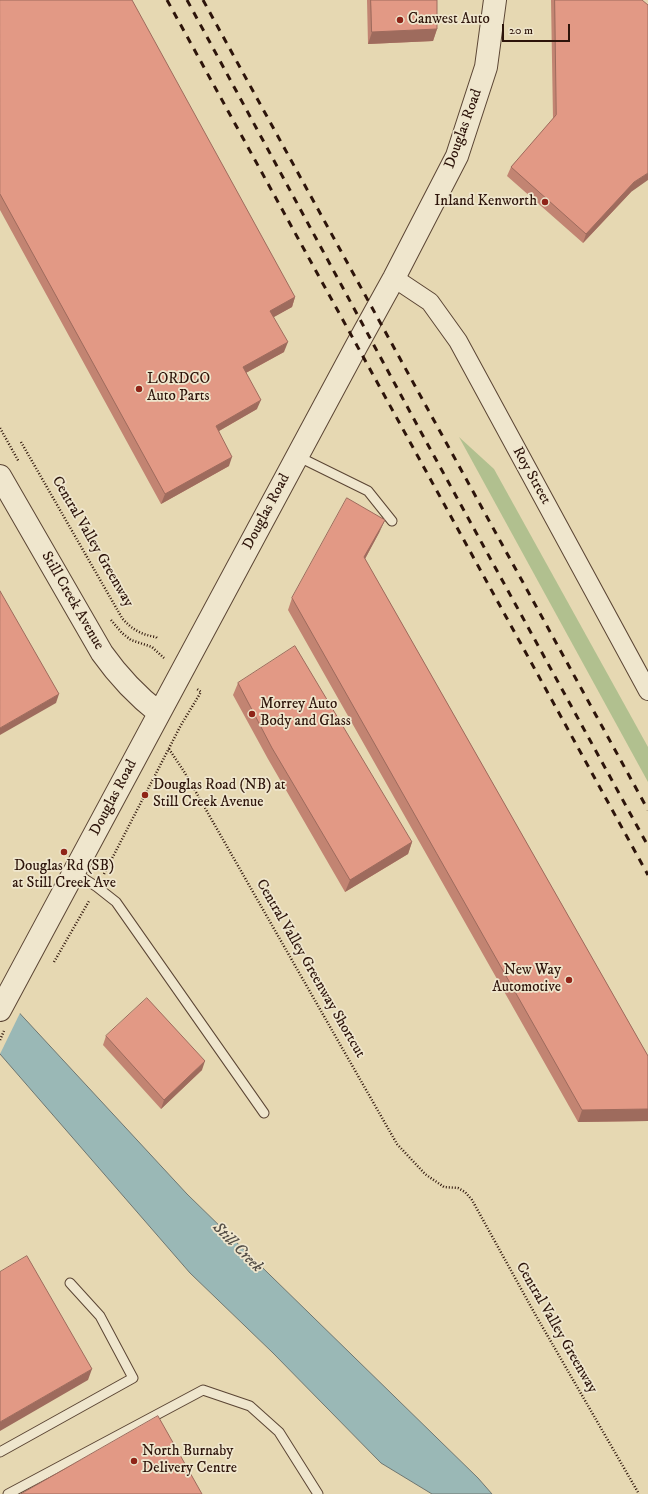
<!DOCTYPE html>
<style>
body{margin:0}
#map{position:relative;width:648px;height:1494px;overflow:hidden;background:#e6d8b2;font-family:"IM FELL DW Pica",serif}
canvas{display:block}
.scale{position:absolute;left:502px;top:24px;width:68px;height:18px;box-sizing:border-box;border:2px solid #2d140a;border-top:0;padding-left:5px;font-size:12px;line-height:14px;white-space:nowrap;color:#2d140a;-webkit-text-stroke:3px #efe6cd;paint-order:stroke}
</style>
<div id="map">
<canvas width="648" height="1494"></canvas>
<div class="scale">20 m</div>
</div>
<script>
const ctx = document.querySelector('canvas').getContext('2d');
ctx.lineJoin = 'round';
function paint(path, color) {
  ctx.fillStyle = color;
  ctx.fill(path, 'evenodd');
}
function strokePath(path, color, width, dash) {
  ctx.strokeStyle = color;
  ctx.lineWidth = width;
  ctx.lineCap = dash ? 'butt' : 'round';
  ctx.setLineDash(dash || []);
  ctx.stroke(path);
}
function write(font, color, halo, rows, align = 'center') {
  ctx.font = font + ' "IM FELL DW Pica",serif';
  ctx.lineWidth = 3.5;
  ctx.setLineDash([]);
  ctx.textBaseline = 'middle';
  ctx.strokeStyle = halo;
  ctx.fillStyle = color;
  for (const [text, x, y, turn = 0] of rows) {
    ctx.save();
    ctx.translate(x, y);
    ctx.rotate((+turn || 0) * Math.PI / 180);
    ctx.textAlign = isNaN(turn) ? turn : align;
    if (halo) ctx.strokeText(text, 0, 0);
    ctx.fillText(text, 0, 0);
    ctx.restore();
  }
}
paint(new Path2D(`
 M459,437l35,32 154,278v35z`), '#b1c08f');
const water = new Path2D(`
 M0,992l187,202 291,284 14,16h-60l-51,-31 -108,-110 -83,-80 -190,-219z`);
paint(water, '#9ab8b6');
strokePath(water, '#6e7671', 1);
paint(new Path2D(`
 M0,990l21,21 -21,43z`), '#e6d8b2');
const service = new Path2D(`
 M297,456l71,35 24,30
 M74,872l23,15 19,15 148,211
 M0,1452l133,-74 -33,-62 -30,-33
 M8,1494l195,-104 47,16 29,26 39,62`);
const minor = new Path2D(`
 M394,278l36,24 28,39 190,350`);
const tertiary = new Path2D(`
 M0,476l102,177c17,24 34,42 57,60
 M0,1010l357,-665 37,-67 63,-122 29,-89 9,-67`);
strokePath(service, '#5b4534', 11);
strokePath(minor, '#5b4534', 20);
strokePath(tertiary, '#5b4534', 24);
strokePath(new Path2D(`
 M0,428l19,34
 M21,442l101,176c9,11 20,17 34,19l1,1
 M111,620l11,13 9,7 21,7 12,11
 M169,749l16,24 212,371 28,30 19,13 14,1 7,4 7,8 63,114 104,180
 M104,874l77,-149 20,-33 -4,-3
 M54,962l35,-61
 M0,1040l4,-9`), '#2d140a', 2.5, [1, 2]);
strokePath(service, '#efe6cd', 9);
strokePath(minor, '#efe6cd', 18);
strokePath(tertiary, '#efe6cd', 22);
strokePath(new Path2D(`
 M167,0l481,875
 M187,0l235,434 226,412
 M203,0l445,810`), '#2d140a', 3, [7, 7]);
paint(new Path2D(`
 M0,0l295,297 -3,10 -19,10 11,35 -38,21 11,36 -38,22 10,35 -68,38 -161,-294z
 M367,0h70v29l-4,12 -65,3z
 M551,0h91l-11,192 -48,51 -76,-67 4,-9 42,-48z
 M380,531l-15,28 283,497v65l-70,1 -290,-512 4,-12z
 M238,683l174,159 -4,12 -63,38 -77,-133 -35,-64z
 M106,1036l96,34 -41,39 -58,-64z`), '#c28472');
paint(new Path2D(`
 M437,29l-4,12 -65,3 4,-12z
 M648,173v7l-17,12 -48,51 3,-9 48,-52z
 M295,297l-3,10 -25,14 3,-10z
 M288,342l-4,10 -44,24 3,-9z
 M261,400l-4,9 -45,26 4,-9z
 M232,457l-3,9 -68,38 4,-10z
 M385,520l-5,11 -20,37 4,-11z
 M59,694l-3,9 -56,32v-7z
 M412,842l-4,12 -63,38 5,-12z
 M205,1061l-3,9 -41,39 3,-9z
 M648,1109v12l-70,1 4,-12z
 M92,1369l-4,11 -88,51v-9z`), '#9e6b5d');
const building = new Path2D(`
 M0,0h132l163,297 -25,14 18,31 -45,25 18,33 -45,26 16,31 -67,37 -165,-300z
 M371,0h66v29l-65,3z
 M555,0h87l6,5v168l-14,9 -48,52 -75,-67 45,-52z
 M347,498l38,22 -21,37 284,499v53l-66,1 -290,-512z
 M0,591l59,103 -59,34z
 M295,646l117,196 -62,38 -78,-132 -34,-65z
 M147,998l58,63 -41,39 -58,-64z
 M27,1256l65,113 -92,53v-150z
 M158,1416l44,78h-181z`);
paint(building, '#e29985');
strokePath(building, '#9e6b5d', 1);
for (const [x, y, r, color] of [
 [400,20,4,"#8f2418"],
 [545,202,4,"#8f2418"],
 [139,389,4,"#8f2418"],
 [252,714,4,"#8f2418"],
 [145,795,4,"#8f2418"],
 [64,852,4,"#8f2418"],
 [569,980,4,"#8f2418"],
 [134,1461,4,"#8f2418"]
]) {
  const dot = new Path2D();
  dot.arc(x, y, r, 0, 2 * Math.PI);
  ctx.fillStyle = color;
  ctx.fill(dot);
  strokePath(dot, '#efe6cd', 1.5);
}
write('15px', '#2d140a', '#efe6cd', [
 ["Canwest Auto",408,20],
 ["Inland Kenworth",537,202,"right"],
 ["LORDCO",147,380],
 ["Auto Parts",147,397],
 ["Morrey Auto",260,705],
 ["Body and Glass",260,722],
 ["Douglas Road (NB) at",153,786],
 ["Still Creek Avenue",153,803],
 ["Douglas Rd (SB)",64,867,"center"],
 ["at Still Creek Ave",64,884,"center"],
 ["New Way",561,971,"right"],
 ["Automotive",561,988,"right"],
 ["North Burnaby",142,1452],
 ["Delivery Centre",142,1469]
], 'left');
write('15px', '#2d140a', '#efe6cd', [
 ["Douglas Road",464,129,-70],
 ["Roy Street",531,476,61],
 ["Douglas Road",267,512,-62],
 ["Central Valley Greenway",92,542,60],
 ["Still Creek Avenue",72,601,60],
 ["Douglas Road",114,798,-62],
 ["Central Valley Greenway Shortcut",310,969,60],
 ["Central Valley Greenway",556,1328,60]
]);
write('italic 16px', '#534d46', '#efe6cd', [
 ["Still Creek",237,1248,45]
]);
</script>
